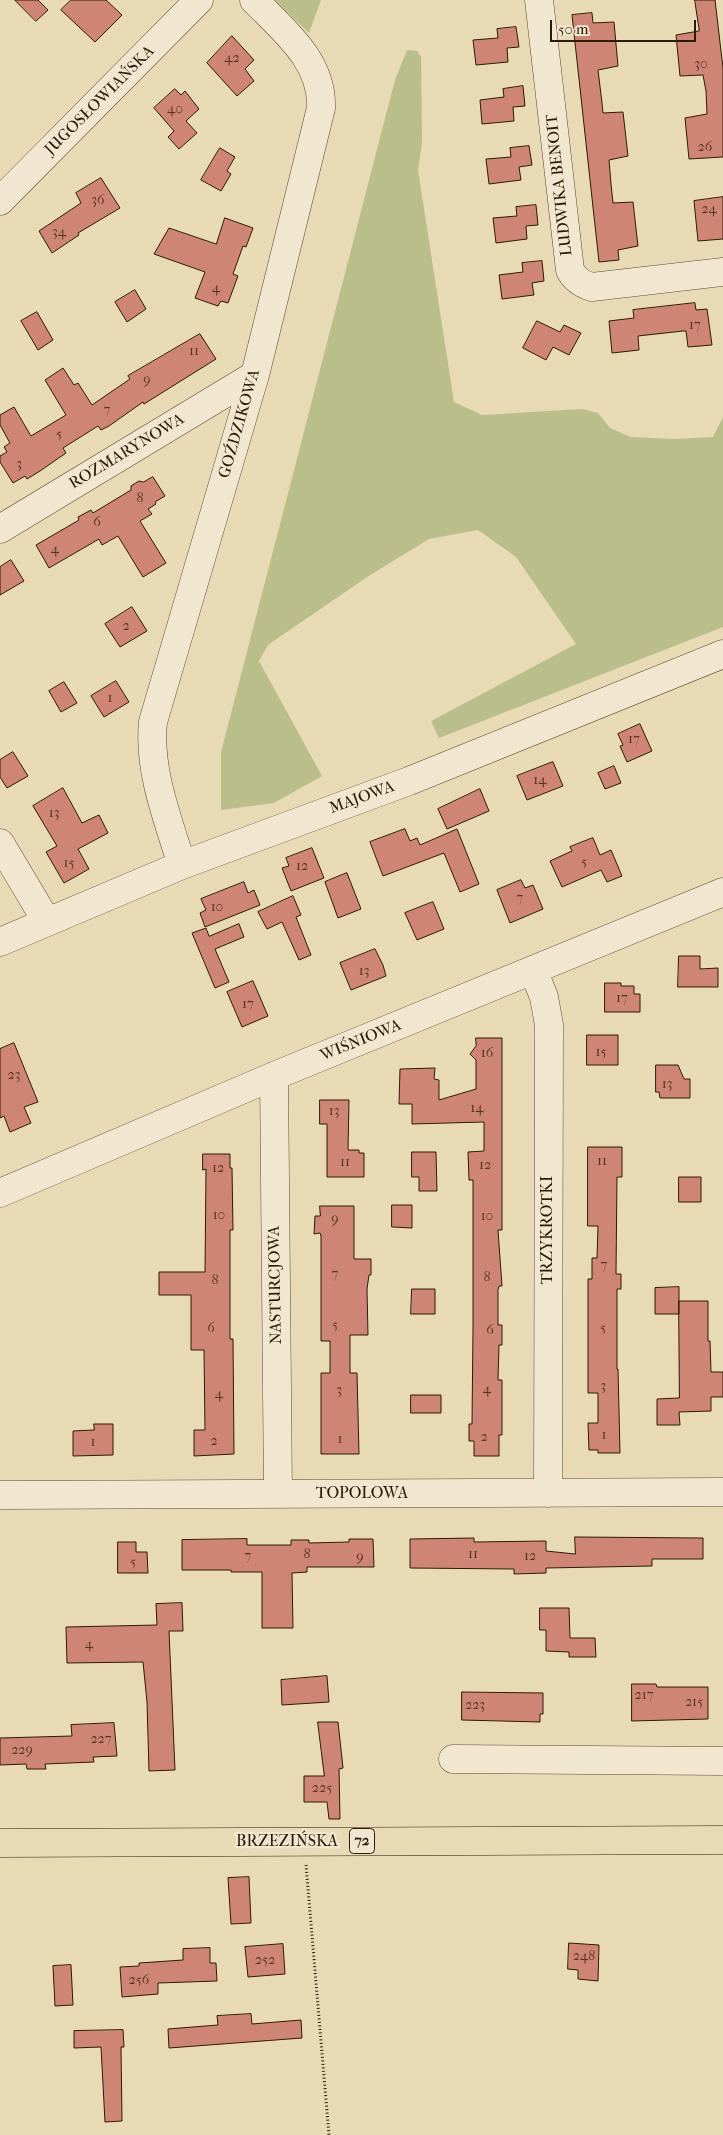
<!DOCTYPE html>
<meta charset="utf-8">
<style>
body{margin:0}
#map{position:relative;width:723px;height:2135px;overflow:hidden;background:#e9dab6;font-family:"IM FELL French Canon",serif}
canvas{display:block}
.scale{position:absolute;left:550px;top:20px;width:146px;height:22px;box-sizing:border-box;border:2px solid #2d1a03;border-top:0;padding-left:6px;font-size:15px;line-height:18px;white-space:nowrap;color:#2d1a03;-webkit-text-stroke:4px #f1e7d0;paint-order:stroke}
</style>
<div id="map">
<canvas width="723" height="2135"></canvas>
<div class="scale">50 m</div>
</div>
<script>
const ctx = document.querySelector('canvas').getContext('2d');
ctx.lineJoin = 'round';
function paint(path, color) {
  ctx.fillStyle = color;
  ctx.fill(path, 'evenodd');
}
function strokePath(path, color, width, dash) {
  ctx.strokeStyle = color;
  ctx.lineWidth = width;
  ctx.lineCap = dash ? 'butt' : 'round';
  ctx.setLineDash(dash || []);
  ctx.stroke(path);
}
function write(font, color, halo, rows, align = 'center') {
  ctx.font = font + ' "IM FELL French Canon",serif';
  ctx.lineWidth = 4.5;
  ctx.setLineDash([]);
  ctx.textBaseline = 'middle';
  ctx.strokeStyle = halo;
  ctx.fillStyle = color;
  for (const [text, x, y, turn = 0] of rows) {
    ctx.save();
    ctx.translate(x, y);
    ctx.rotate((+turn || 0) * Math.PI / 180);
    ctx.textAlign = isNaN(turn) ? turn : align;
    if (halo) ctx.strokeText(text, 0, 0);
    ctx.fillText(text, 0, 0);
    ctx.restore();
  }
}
paint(new Path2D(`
 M275,0h46l-12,33z
 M407,50l10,1 4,6 1,86 -4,27 36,232 28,13 100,-6 16,4 12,15 21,9 44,2 38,-2 10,-20v210l-284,111 -8,-17 145,-77 -60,-87 -38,-27 -49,9 -62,38 -99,68 -9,16 63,115 -48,27 -53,7v-58l174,-672z`), '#babe8b');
const building = new Path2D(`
 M15,0h23l10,10 -12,11z
 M71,0h35l16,15 -27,27 -34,-32z
 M695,0h20l8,68v89l-34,2 -4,-41 22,-4 -1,-23 -3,-16 -23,1 -4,-41 23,-4z
 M592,13l1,10 21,-1 4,44 -20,4 4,33 1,10 20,-1 5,44 -19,4 2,24 2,19 20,-1 5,44 -20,4 1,10 -20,2 -27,-247z
 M516,27l3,20 -12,1 1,14 -32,3 -3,-25 25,-2 -1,-9z
 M232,36l22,24 -9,9 9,12 -17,15 -30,-33z
 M523,86l2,20 -12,1 1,14 -32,3 -2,-24 24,-3 -1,-8z
 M175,89l6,6 4,-4 14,18 -13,12 11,12 -18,16 -11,-12 6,-6 -20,-23z
 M529,146l3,19 -13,2 2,13 -32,4 -3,-25 25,-2 -1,-9z
 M220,148l15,9 -8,14 4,3 -10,17 -20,-11z
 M101,178l19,30 -42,25 1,2 -27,18 -13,-22 42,-28 -5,-10z
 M723,197v42l-25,2 -4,-40z
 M536,205l2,20 -12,1 1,13 -31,4 -3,-25 24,-2 -1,-9z
 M225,218l28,10 -7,19 -3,-1 -10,28 5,2 -10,27 -7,-2 -3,5 -23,-8 10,-26 -51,-18 15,-26 47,16z
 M542,261l2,20 -12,2 2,12 -32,4 -3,-24 24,-3 -1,-9z
 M135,290l11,19 -19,13 -12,-20z
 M695,303l1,7 11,-1 5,36 -24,2 -2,-16h-3l-45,5 1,14 -27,3 -3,-32 25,-3 -1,-8z
 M37,312l16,28 -15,10 -17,-29z
 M537,321l23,11 4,-7 17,8 -12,22 -16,-8 -7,13 -23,-12z
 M200,334l16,25 -72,45 -1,-2 -34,24 -8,4 -3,-4 -35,22 3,5 -26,18 -13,8 -2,-3 -12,7 -13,-21v-6l7,-4 -3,-5 6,-4 -10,-18v-10l14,-8 17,29 35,-21 -21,-35 18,-12 11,17 4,-2 14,22 38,-26 -2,-3z
 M153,477l12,19 -10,6 1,2 -8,5 4,5 -12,7 26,42 -23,14 -25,-41 -16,9 -3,-6 -50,29 -13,-23 43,-25 -1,-3 13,-7 2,3 38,-23v-4l8,-5 4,1z
 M11,560l13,21 -24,14v-28z
 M132,607l15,24 -27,16 -15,-23z
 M116,681l13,21 -25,15 -13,-21z
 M64,682l13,21 -16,9 -12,-21z
 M640,724l12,27 -25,11 -7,-16 3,-1 -5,-11z
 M13,752l15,24 -21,12 -7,-11v-17z
 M553,762l10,24 -36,14 -10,-24z
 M614,766l7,17 -16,6 -7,-16z
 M63,788l19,35 17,-8 9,18 -30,16 11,20 -25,14 -18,-31 11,-6 -24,-40z
 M480,789l9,22 -42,18 -9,-20z
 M405,829l5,12 7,-3 3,7 37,-16 22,55 -19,8 -16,-39 -61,23 -13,-34z
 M593,838l7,17 11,-5 11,26 -15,6 -6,-12 -39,17 -12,-26 22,-10 -2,-4z
 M312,848l12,30 -33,13 -9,-23 7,-2 -3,-8z
 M347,873l14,36 -23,9 -13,-36z
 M521,880l4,8 8,-3 10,24 -33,14 -13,-33z
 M244,882l4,11 6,-3 6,15 -55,22 -5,-14 6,-3 -5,-11z
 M293,896l8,19 -5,2 15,38 -12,5 -17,-38 -15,7 -9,-17z
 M433,902l11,27 -27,11 -12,-27z
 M239,924l5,13 -29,12 14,33 -14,6 -23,-55 14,-5 3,8z
 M375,949l8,16 3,11 -35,14 -11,-27z
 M679,956h21v13l18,-1v19h-40z
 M253,981l15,35 -26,11 -15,-35z
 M605,983h16v3h13v8h6v18h-35z
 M587,1035h31v30h-31z
 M476,1038h26v192h-4l4,56h-3l-1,4v35h4v20h-3l-1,35h4v55h-3v21h-25v-15h-5v-17h3l1,-97v-147h-4l-1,-28 16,-1v-29l-72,2v-20h-13l1,-35 35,-1 -1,11 5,1v20l37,-11v-29l-6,-6 6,-8z
 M14,1043l24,59 -14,5 7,16 -21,9 -6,-16 -4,2v-69z
 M656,1065h22l6,14h6v19h-30l-1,-6h-3z
 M320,1100h29l-1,50h11v3h5v24h-37v-53h-7z
 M588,1147h34v30h-5l-1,97h5v15h-4v80h1l2,84h-22v-3h-9l-1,-27h10v-30h-10v-114h4v-21h5l1,-32h-10z
 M412,1152h24l1,39h-18v-14h-7z
 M203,1154h27v14h2l1,62h-3v109h3l1,115 -40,2v-26h11l-1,-80h-13v-55h-32v-23h46l1,-103 -3,1z
 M679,1177h22v25h-22z
 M392,1205h20v23l-20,-1z
 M320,1206h34v53h17v16h-2l-2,14 1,46h-18v38h7l2,81h-38v-81h9v-32h-9v-105l-1,-3 -6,1 1,-18h5z
 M679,1287v27h-24v-26z
 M412,1289h23v25h-24z
 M679,1301h29v40h2l1,31h12v25h-12v14l-32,1 1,13h-23v-26l22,-1z
 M411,1395h30v18h-30z
 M94,1424h19v31l-40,1v-25l21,-1z
 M575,1537l128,1v21h-51v7l-106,2v5l-32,1v-5l-104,-1v-29l64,-1v4l72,-1v10l29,3z
 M247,1539v6h44v-5h18v3l40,-1v-3h24l1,28h-67v5l-15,1 1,55h-31v-56h-31v-2h-49v-30z
 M118,1542h18v10h11l1,21h-30z
 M182,1603l1,28h-14l6,139 -26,1 -2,-69 -4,-40 -76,1 -1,-36 91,-2 -1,-21z
 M540,1608h29l1,30h25l1,19h-27v-5l-23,-1v-21h-6z
 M327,1676l2,26 -47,3 -1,-25z
 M632,1684h24l1,3h51v32l-76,2z
 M462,1692l81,1v21h-3v8l-78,-2z
 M318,1722h20l5,46 -4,1 1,50h-11l-2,-17h-23v-26h20z
 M114,1723l3,33 -24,1 1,5 -49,2 1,5h-19l-1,-5 -26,1v-27l72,-2 -1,-11z
 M249,1877l2,46 -20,1 -3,-46z
 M569,1943l30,2 -1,36 -20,-2v-9l-10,-1z
 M283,1944l2,30 -37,3 -3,-30z
 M210,1948v15h6l1,18 -59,2v11l-36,3 -2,-30 19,-1v-3l44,-3v-11z
 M71,1965l2,40 -18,1 -2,-40z
 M251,2014l1,10 49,-4 1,18 -133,10 -1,-19 50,-4 -1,-9z
 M123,2030l1,17h-3l1,74 -17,1 -4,-75 -27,1v-17z`);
paint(building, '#cf8575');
strokePath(building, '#2d1a03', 1);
const minor = new Path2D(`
 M539,0l31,270c5,10 12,14 22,17l131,-15
 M0,201l199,-201
 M0,529l255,-154
 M0,843l47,79
 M182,865c-14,-45 -34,-95 -29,-143l102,-347 66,-267c2,-47 -37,-77 -67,-108
 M0,942l182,-77 227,-84 314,-127
 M533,970l11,27 5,28 -1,468
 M274,1076l4,418
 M0,1193l274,-117 449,-184
 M0,1495l723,-3
 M453,1759l270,2`);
const major = new Path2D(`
 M0,1843l723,-3`);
strokePath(minor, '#5c4a30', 29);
strokePath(major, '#2d1a03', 29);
strokePath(new Path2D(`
 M306,1865l23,270`), '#2d1a03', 3, [1, 2.5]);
strokePath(minor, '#f1e7d0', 28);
strokePath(major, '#e9dab6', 28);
write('14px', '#563520', null, [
 ["42",232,59],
 ["30",701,65],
 ["40",175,110],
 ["26",705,148],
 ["36",98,201],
 ["24",709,210],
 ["34",59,233],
 ["4",216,289],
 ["17",695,326],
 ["11",194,352],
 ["9",147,381],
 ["7",107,411],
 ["5",59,435],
 ["3",19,465],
 ["8",140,499],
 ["6",97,523],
 ["4",55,550],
 ["2",126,627],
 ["1",110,699],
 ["17",634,740],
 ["14",540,781],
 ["13",54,814],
 ["5",584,863],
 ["15",69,864],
 ["12",302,867],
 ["7",520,899],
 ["10",217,908],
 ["13",364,972],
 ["17",622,999],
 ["17",248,1005],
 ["15",601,1053],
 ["16",487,1054],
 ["23",14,1076],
 ["13",667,1085],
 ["14",477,1109],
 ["13",334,1112],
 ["11",602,1162],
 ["11",345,1163],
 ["12",485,1166],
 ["12",218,1169],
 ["10",219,1216],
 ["10",487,1217],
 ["9",335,1220],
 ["7",604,1266],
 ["7",335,1275],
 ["8",487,1278],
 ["8",215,1281],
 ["5",335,1326],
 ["6",211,1329],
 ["5",603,1329],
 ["6",490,1331],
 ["3",603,1387],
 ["4",487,1390],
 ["3",339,1391],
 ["4",219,1395],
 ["1",604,1436],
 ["2",484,1438],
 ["1",340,1440],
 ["2",214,1442],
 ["1",93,1443],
 ["8",307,1555],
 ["11",473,1555],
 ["7",248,1557],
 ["12",530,1557],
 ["9",360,1558],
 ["5",133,1563],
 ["4",89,1645],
 ["217",644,1696],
 ["215",694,1703],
 ["223",475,1706],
 ["227",101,1740],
 ["229",22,1751],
 ["225",322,1789],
 ["248",584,1957],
 ["252",265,1961],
 ["256",139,1981]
]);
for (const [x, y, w] of [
 [362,1841,25]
]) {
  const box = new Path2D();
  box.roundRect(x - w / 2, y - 12.5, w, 25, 4);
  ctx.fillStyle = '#f1e7d0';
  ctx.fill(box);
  strokePath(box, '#2d1a03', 1);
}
write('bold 15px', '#2d1a03', null, [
 ["72",362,1841]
]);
write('16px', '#2d1a03', '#f1e7d0', [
 ["JUGOSŁOWIAŃSKA",100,101,-45],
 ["LUDWIKA BENOIT",560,185,-96],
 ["GOŹDZIKOWA",240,424,-74],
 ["ROZMARYNOWA",127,452,-31],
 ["MAJOWA",362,798,-20],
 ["WIŚNIOWA",361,1041,-22],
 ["TRZYKROTKI",548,1230,-90],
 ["NASTURCJOWA",276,1285,-91],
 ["TOPOLOWA",362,1494],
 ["BRZEZIŃSKA",287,1842]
]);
</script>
